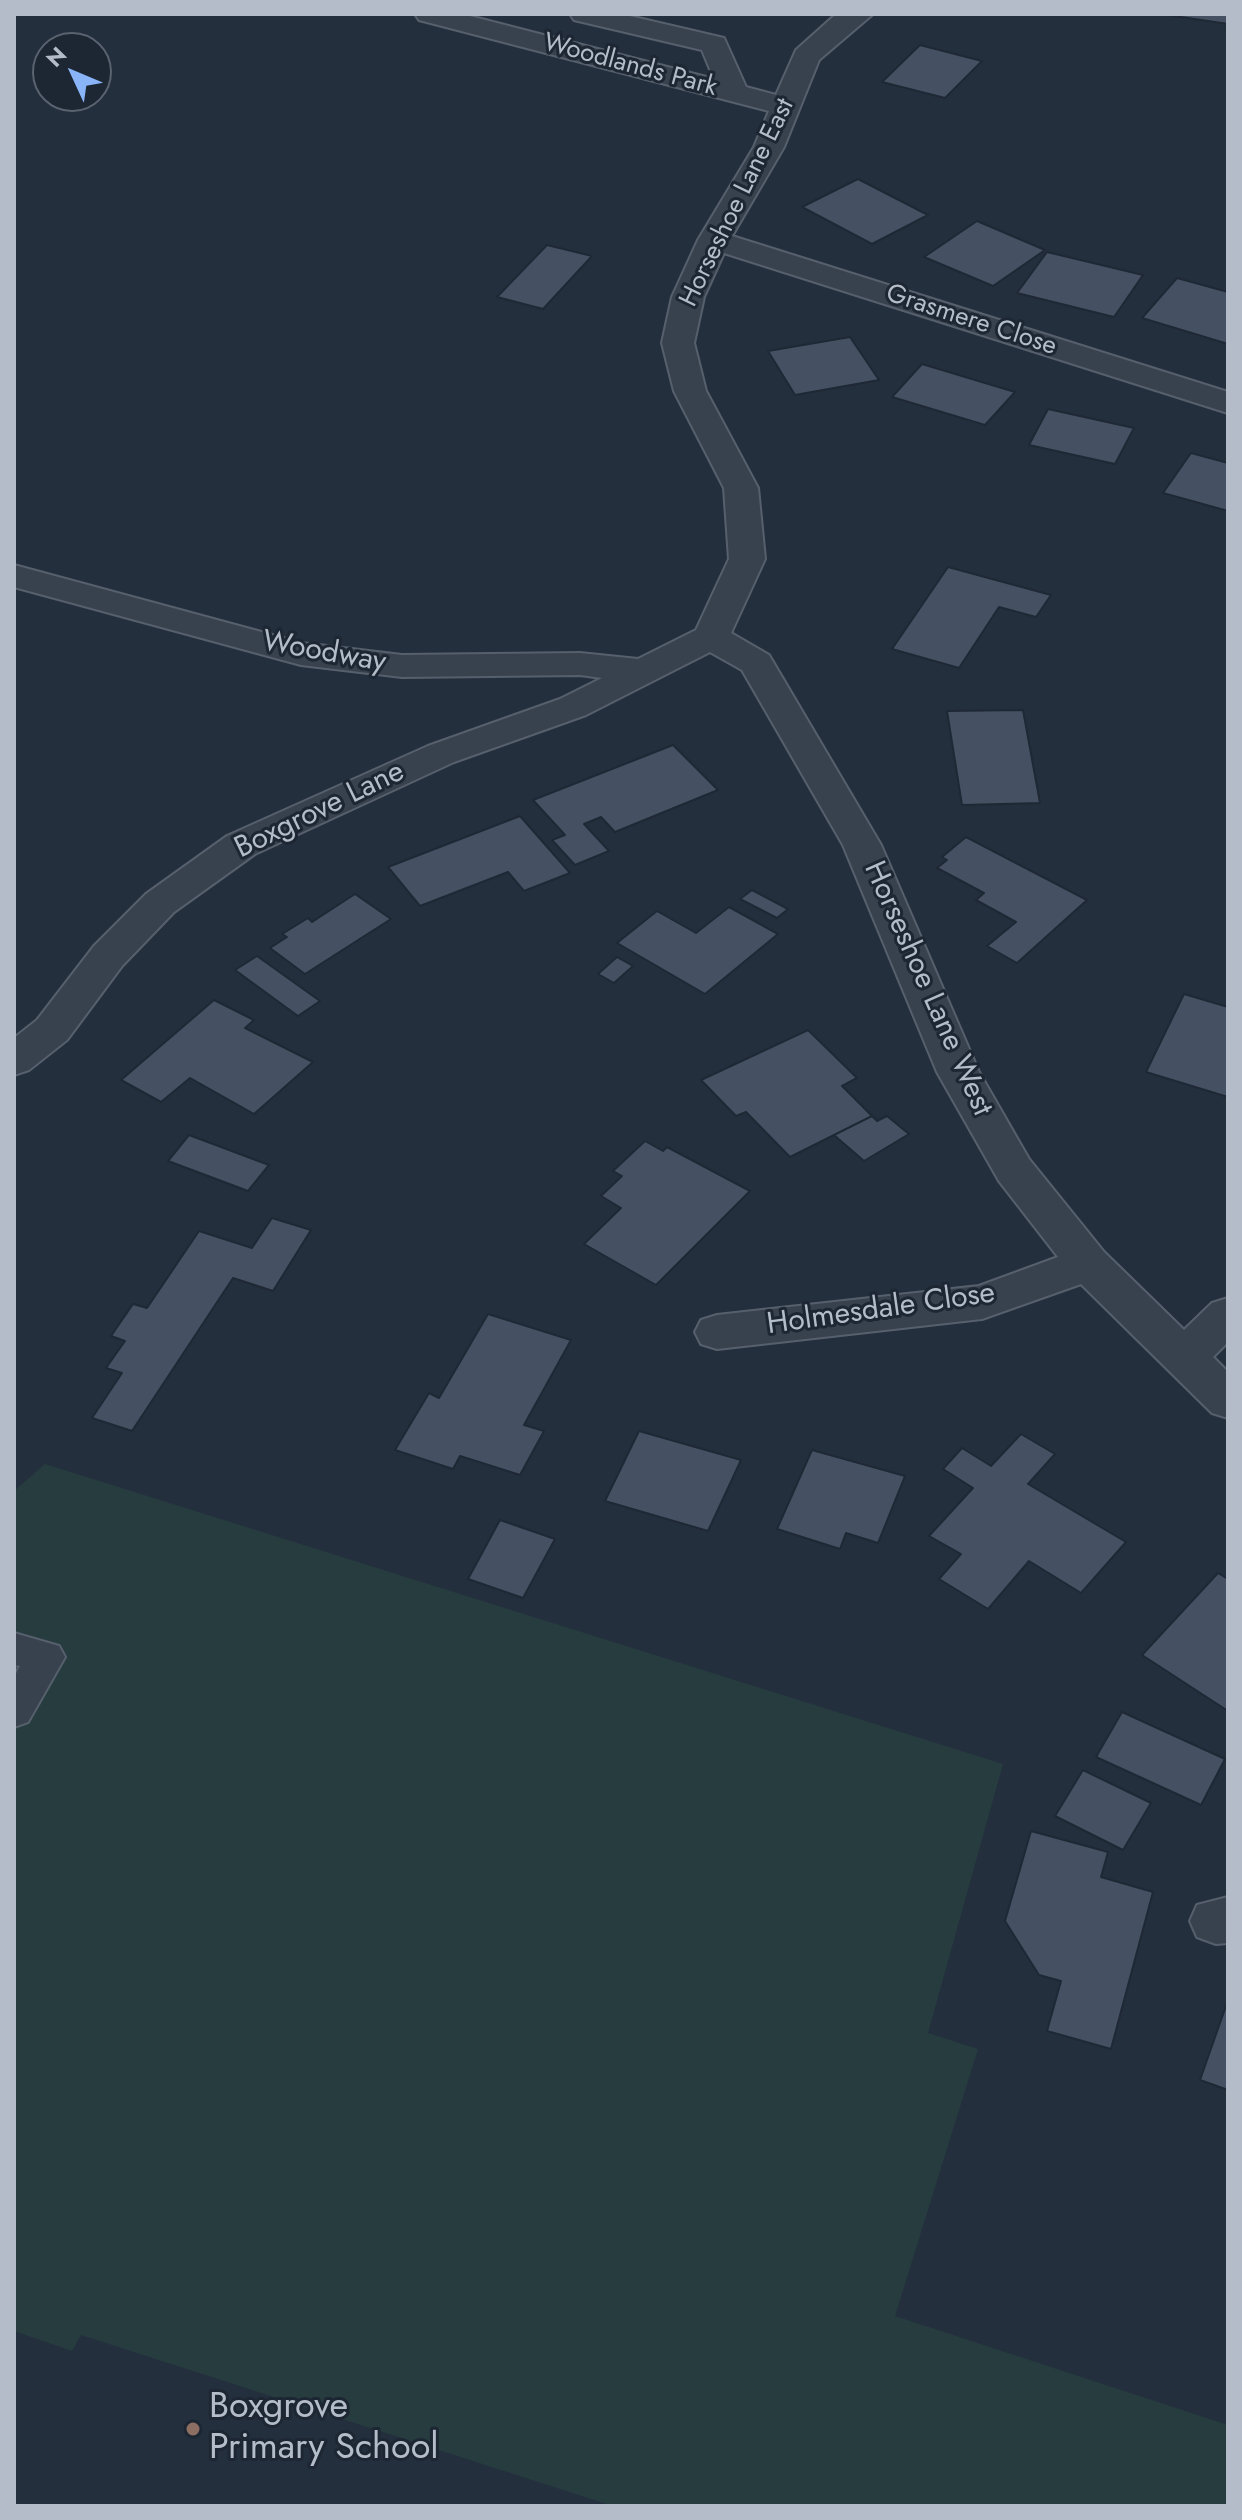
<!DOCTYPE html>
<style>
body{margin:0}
#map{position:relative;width:1242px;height:2520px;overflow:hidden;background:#242f3e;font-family:Jost,sans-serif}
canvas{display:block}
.frame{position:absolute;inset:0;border:16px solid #b4bcc9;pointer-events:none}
.north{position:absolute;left:32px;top:32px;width:80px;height:80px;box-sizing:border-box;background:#1d2633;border:2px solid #59626f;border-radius:50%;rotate:314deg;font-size:22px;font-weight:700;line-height:32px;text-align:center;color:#b4bcc9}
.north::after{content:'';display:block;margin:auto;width:28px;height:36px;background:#8ab4f8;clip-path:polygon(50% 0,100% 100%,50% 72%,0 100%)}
</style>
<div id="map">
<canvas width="1242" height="2520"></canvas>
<div class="frame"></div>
<div class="north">N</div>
</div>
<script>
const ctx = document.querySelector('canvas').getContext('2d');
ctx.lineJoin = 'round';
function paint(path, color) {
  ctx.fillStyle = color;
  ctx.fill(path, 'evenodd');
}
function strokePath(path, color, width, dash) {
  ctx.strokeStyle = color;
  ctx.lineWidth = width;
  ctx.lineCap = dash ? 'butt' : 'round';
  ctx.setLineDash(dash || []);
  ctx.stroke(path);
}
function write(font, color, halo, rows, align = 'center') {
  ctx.font = font + ' Jost,sans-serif';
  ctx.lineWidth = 6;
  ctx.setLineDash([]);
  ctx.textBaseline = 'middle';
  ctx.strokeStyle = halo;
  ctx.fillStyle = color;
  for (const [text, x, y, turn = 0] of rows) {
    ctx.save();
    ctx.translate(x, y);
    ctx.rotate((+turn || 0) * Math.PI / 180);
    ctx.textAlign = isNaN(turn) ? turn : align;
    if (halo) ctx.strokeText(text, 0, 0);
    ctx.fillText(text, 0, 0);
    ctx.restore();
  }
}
paint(new Path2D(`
 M45,1464l958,300 -75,269 50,16 -83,267 333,109v81h-615l-532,-171 -9,16 -58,-20v-840z`), '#263c3f');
const building = new Path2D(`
 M1161,14h67v10z
 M920,45l62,16 -37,37 -63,-16z
 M858,179l70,36 -56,29 -70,-37z
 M977,221l68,29 -52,36 -69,-29z
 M547,245l45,11 -49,53 -46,-12z
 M1047,252l96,23 -29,42 -97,-24z
 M1177,278l51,14v52l-86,-26z
 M850,337l29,43 -84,15 -27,-44z
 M922,364l93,28 -30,33 -93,-28z
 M1048,409l86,19 -19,36 -86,-19z
 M1191,453l37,10v48l-65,-18z
 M948,567l103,28 -15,22 -37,-10 -40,61 -67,-19z
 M1023,710l17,93 -78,2 -15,-94z
 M673,745l45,45 -103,42 -14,-15 -17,7 25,27 -34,14 -23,-25 13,-5 -32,-35z
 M520,816l50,57 -46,18 -16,-19 -88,34 -32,-39z
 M966,837l121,63 -70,63 -30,-17 29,-24 -40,-22 8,-7 -47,-25 10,-8 -5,-3z
 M752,890l36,19 -11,9 -37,-19z
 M355,894l36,25 -86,55 -35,-26 17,-11 -5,-3 26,-16 4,4z
 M729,907l49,27 -73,60 -88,-51 40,-32 39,22z
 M257,956l63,45 -22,15 -63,-46z
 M617,957l16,9 -19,17 -16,-9z
 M1184,994l44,13v90l-82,-25z
 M214,1000l40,20 -9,8 68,34 -59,52 -64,-36 -29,24 -40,-22z
 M808,1030l49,48 -15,8 30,30 -82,41 -44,-45 -10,4 -35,-36z
 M872,1116l5,5 10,-5 22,18 -45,27 -30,-26z
 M189,1135l80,30 -21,26 -80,-30z
 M645,1141l18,10 4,-4 83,44 -94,94 -72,-41 37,-36 -20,-12 21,-20 -9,-5z
 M272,1218l39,12 -38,61 -40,-13 -101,153 -40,-13 30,-45 -16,-5 19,-27 -14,-5 22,-32 14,4 52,-77 53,17z
 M488,1314l83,26 -47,85 20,6 -24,44 -60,-19 -7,13 -58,-19 34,-57 10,5z
 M639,1431l102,29 -33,71 -103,-30z
 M1021,1434l34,20 -27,30 98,58 -45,51 -52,-32 -41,48 -49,-30 22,-25 -32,-18 44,-48 -30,-19 19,-21 29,18z
 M812,1450l93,26 -27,67 -32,-10 -6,16 -63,-20z
 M500,1520l55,19 -32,59 -55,-19z
 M1218,1573l10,6v132l-86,-56z
 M1122,1712l103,47 -24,46 -105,-48z
 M1083,1770l68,33 -28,47 -68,-34z
 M1031,1831l77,21 -7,25 52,15 -42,157 -64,-18 14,-50 -22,-6 -34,-54z
 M1227,2003l1,1v86l-28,-10z`);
paint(building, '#455162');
strokePath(building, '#1f2835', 2);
const service = new Path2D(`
 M14,1633l45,13 6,11 -37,65 -14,5v-50l6,-11 -6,-1z`);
const minor = new Path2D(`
 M415,14h47l252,65 -12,-29 -128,-30 -4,-6h51l103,24 22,49 30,8 20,-45 38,-34 39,-2 -54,46 -35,87 -52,89 496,156v21l-504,-160 -20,44 -10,46 12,48 52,97 7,71 -34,74 38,22 112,190 98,227 50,87 75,93 80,78 28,-27 16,-5v44l-15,15 15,15v46l-16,-5 -131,-129 -99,35 -265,30 -16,-5 -6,-12 6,-12 16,-5 262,-29 79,-29 -59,-76 -62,-109 -94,-227 -101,-175 -32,-18 -124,63 -132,47 -199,92 -81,58 -52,54 -55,74 -38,30 -15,5v-37l23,-18 57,-74 52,-52 81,-58 201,-90 132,-47 42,-21 -22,-3 -178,2 -101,-12 -287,-78v-22l288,78 100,12 178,-2 58,6 58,-29 33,-71 -5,-71 -50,-97 -12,-48 10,-46 26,-57 56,-93 15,-36 -350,-91z
 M1228,1897v46l-12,1 -19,-7 -7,-16 7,-16z`);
strokePath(service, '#565f6c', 4);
strokePath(minor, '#565f6c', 4);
paint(service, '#38414e');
paint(minor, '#38414e');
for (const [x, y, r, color] of [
 [193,2429,8,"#8d6e63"]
]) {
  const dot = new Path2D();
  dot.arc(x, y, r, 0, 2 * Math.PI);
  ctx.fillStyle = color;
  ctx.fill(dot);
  strokePath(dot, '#1d2633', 3);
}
write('26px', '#b4bcc9', '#1d2633', [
 ["Woodlands Park",630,66,15],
 ["Horseshoe Lane East",738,203,-64],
 ["Grasmere Close",971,321,18]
]);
write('30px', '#b4bcc9', '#1d2633', [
 ["Woodway",324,653,10],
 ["Boxgrove Lane",320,811,-26],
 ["Horseshoe Lane West",927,989,66],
 ["Holmesdale Close",881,1310,-8]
]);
write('36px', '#b4bcc9', '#1d2633', [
 ["Boxgrove",209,2408],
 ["Primary School",209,2449]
], 'left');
</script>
